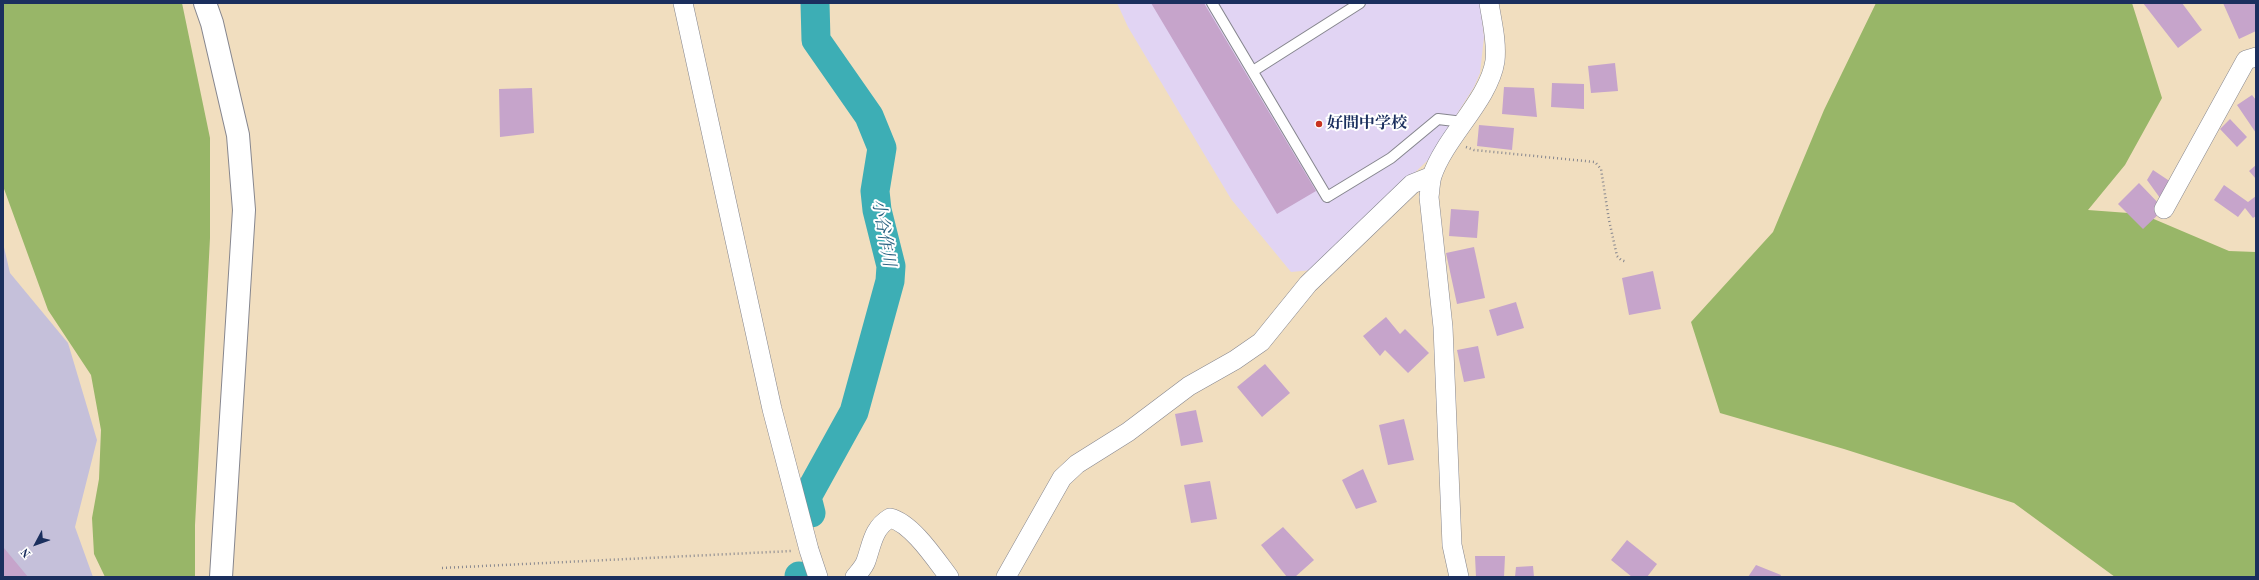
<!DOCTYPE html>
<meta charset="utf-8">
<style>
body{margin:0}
#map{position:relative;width:2259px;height:580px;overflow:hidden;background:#f1debf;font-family:"Old Standard TT",serif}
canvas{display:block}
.frame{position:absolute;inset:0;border:4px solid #1b2f5e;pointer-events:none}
.north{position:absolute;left:16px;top:524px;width:40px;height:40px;-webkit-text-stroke:3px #fff;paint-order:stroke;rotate:229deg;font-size:11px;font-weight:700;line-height:16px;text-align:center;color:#1b2f5e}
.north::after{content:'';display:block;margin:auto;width:14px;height:18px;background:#1b2f5e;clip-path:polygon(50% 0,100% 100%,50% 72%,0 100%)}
</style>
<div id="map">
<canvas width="2259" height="580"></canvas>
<div class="frame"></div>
<div class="north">N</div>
</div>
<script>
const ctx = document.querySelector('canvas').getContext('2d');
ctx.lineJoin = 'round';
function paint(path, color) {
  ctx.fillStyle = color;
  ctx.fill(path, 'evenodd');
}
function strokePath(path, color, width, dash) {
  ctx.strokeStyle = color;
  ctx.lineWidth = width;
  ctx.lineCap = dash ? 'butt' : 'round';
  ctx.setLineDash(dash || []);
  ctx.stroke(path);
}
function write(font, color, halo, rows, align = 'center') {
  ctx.font = font + ' "Old Standard TT","Noto Serif JP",serif';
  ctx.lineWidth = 4;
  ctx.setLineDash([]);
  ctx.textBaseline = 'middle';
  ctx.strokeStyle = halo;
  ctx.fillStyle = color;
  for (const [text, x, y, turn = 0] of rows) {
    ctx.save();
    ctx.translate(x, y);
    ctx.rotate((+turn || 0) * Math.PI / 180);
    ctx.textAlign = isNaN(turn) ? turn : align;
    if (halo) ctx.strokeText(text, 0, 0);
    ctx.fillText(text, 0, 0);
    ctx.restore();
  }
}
paint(new Path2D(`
 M1117,3h363l4,34 -4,36 -6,14 -46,73 -115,110 -22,2 -60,-73 -103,-172z`), '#e1d4f3');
paint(new Path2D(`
 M3,243l7,30 58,70 29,97 -22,87 18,50h-90z`), '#c5c0da');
paint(new Path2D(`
 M3,3h179l28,135v100l-15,287v52h-90l-11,-23 -2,-36 7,-39 2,-49 -10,-55 -43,-65 -45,-124z
 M1876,3h256l30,95 -37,67 -37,45 54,4 87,37 27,1v325h-141l-101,-74 -170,-54 -124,-36 -29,-91 82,-90 51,-122z`), '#98b668');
strokePath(new Path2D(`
 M811,513l-4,-16 47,-85 36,-131 1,-15 -14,-56 -2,-19 7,-43 -13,-32 -53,-76 -1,-37
 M799,577v-1`), '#3daeb5', 29);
paint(new Path2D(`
 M1151,3h53l112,188 -39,23z
 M2143,3h39l20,27 -24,18z
 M2223,3h33v28l-17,8z
 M1615,63l3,28 -27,2 -3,-27z
 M1552,83l32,1v25l-33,-2z
 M1504,87l30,1 3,29 -35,-3z
 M532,88l2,45 -34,4 -1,-48z
 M2252,95l4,5v33l-19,-28z
 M2230,119l17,18 -10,10 -17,-18z
 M1479,125l35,3 -2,22 -35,-4z
 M2256,165v14l-7,-8z
 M2153,170l24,16 -17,12 -13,-18z
 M2139,183l25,26 -21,20 -25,-25z
 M2224,185l24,17 8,-6v20l-3,2 -8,-10 -7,9 -24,-17z
 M1451,209l28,2 -2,27 -28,-2z
 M1474,247l11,51 -28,6 -11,-51z
 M1653,271l8,38 -32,6 -7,-37z
 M1516,302l8,26 -27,8 -8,-26z
 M1386,317l14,17 5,-5 24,24 -21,20 -23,-23 -5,6 -17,-20z
 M1478,346l7,32 -21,4 -7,-32z
 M1265,364l25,29 -28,24 -25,-30z
 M1196,410l7,32 -22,4 -6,-32z
 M1404,419l10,41 -26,5 -9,-40z
 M1363,469l14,33 -21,7 -14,-29z
 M1210,481l7,38 -26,4 -7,-38z
 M1283,527l31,33 -19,17h-8l-26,-32z
 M1627,540l30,24 -10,13h-15l-21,-17z
 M4,548l24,29h-25z
 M1475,556h30l-1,21h-28z
 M1756,565l25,10 -1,2h-32z
 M1533,566l1,11h-19l1,-10z`), '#c6a4cb');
const lane = new Path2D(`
 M1212,3l115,194 64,-39 47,-39 25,3
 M1253,71l107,-68`);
const street = new Path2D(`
 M683,3l89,406 37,141 9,27
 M2164,209l82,-149 10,-3
 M855,577c4,-5 9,-10 11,-16 6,-17 7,-33 24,-43 22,5 46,42 59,59
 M1006,577l56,-99 15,-14 51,-32 61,-46 46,-26 26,-18 47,-58 104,-100 20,-8
 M1459,577l-7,-32 -9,-218 -14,-130c1,-6 1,-14 3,-21 13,-39 57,-76 63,-115 2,-20 -3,-39 -6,-58`);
const secondary = new Path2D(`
 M205,3l7,20 26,112 6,75 -23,367`);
strokePath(lane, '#86868e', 12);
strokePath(street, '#86868e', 20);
strokePath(secondary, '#86868e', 24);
strokePath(new Path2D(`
 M1466,147l8,3 121,12 6,7 8,51 8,36 4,4 6,2
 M442,568l350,-17`), '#86868e', 2.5, [1, 3]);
strokePath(lane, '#fff', 10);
strokePath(street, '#fff', 19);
strokePath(secondary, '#fff', 22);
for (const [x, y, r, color] of [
 [1319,124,4,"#c8321e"]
]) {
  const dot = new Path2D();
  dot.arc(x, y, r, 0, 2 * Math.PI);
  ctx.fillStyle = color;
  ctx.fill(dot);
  strokePath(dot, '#fff', 1.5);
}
write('bold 16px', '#1b2f5e', '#fff', [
 ["好間中学校",1327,124]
], 'left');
write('italic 17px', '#296281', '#fff', [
 ["小谷作川",883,233,80]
]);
</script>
